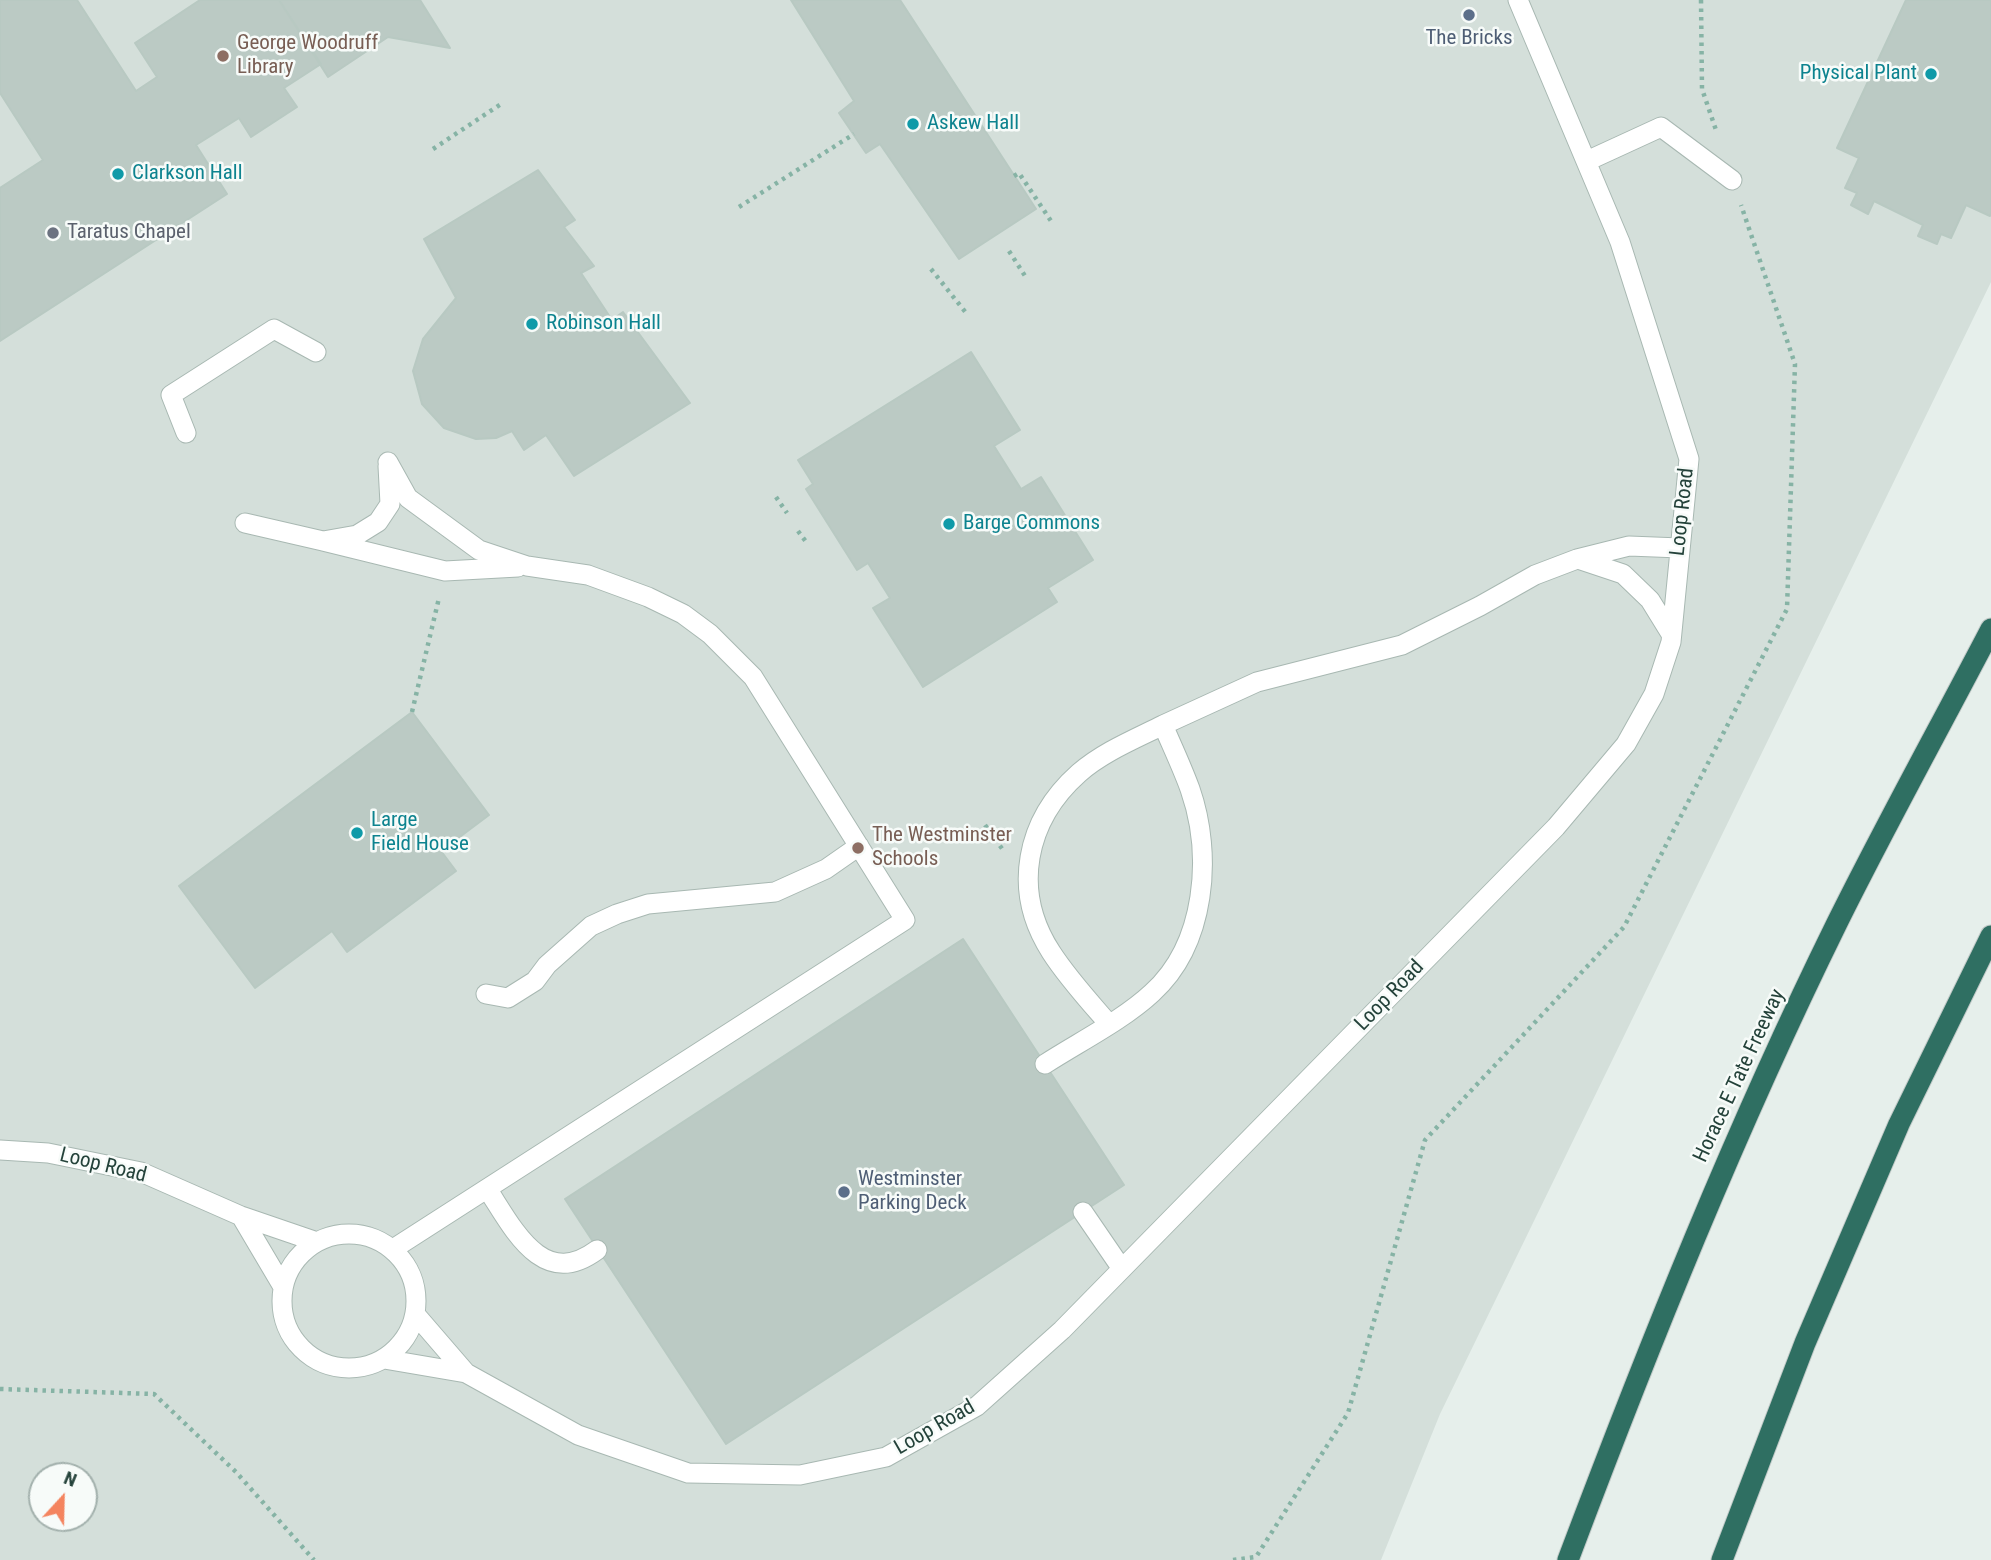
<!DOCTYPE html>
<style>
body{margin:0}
#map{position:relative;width:1991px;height:1560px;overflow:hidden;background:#e6efeb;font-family:"Roboto Condensed",sans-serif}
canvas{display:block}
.north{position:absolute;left:28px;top:1462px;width:70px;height:70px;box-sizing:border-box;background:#f7fbf9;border:2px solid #a3b1ad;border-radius:50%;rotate:22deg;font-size:19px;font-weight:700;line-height:28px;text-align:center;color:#24423a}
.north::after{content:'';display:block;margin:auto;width:24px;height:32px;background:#f4845f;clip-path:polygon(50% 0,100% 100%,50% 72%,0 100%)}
</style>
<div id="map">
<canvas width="1991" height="1560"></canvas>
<div class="north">N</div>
</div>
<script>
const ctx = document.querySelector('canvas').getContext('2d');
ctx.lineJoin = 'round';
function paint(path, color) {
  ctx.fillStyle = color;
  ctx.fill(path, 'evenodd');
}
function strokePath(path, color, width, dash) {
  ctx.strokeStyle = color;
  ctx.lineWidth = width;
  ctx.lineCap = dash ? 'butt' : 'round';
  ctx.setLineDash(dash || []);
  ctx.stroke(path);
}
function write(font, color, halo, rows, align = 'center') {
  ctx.font = font + ' "Roboto Condensed",sans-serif';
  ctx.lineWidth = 5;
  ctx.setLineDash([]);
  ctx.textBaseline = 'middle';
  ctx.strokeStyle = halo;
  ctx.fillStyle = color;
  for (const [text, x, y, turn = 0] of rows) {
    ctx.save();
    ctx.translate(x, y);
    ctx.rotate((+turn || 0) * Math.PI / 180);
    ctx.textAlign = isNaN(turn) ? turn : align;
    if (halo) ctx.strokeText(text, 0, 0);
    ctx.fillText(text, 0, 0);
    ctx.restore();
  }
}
paint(new Path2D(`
 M0,0h1991v282l-551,1132 -59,146h-1381zM42,1476h42v42h-42z`), '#d4dfda');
const building = new Path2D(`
 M0,0h77l59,91 21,-14 -22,-34 65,-43h79l42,64 -37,24 13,19 -46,30 -12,-19 -43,27 31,49 -227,147v-153l43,-28 -43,-67z
 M279,0h141l30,48 -62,-11 -60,40z
 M791,0h109l136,209 -77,50 -79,-115 -14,9 -27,-40 15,-12z
 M1906,0h85v213l-1,3 -24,-11 -15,33 -10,-4 -4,10 -19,-8 5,-11 -49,-24 -6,13 -17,-9 6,-12 -12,-5 14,-30 -22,-10z
 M538,170l37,50 -11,7 30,39 -13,7 31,47 11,-8 67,91 -116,73 -28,-41 -22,15 -12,-19 -16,7 -20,1 -32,-11 -22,-24 -9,-33 10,-32 33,-41 -32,-59z
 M971,352l49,78 -26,16 27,43 20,-12 52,83 -45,28 9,14 -134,85 -50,-79 17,-10 -22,-35 -11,7 -51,-81 7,-5 -15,-24z
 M412,712l77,103 -48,36 15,20 -109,81 -15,-21 -77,57 -76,-102z
 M963,939l161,246 -398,259 -161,-245z`);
paint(building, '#bbcac4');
strokePath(building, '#b8c9c2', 2);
const lane = new Path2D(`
 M1587,161l74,-34 71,53
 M186,433l-15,-38 103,-66 42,23
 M388,462l20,36 71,52 48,16 61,9 60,22 35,17 27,20 43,43 152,243 -512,329
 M245,523l78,18 34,-6 21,-13 12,-18 -2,-38
 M323,541l122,30 73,-4
 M1578,559l45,15 27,26 21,34
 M1163,725l94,-43 145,-37 78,-39 55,-31 42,-16 52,-13 51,2
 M486,994l22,4 27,-17 12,-16 44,-39 26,-12 31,-10 127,-12 51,-23 33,-23
 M1045,1064c34,-22 78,-44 107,-71 54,-49 61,-138 38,-204 -8,-22 -18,-43 -27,-64 -28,14 -60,27 -84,48 -53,47 -68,117 -28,179 16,25 37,48 57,71
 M0,1150l48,3 93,19 100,44 76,26
 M488,1190c26,40 55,100 109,60
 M1083,1212l39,57
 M241,1216l42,71
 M282 1301a67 67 0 1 1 134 0a67 67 0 1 1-134 0Z
 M416,1315l50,58
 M384,1359l82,14 112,62 110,38 112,2 86,-18 91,-51 85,-76 494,-503 70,-83 28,-50 17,-52 18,-183 -69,-217 -102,-242`);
const highway = new Path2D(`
 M1568,1560c81,-215 167,-430 269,-637 49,-99 103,-196 154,-294
 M1722,1560l83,-217 94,-219 92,-188`);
strokePath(lane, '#a8b8b2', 21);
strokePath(highway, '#c2cac8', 23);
strokePath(new Path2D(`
 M1701,0l1,89 15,44
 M433,149l68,-45
 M1014,176l5,-3 34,51
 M739,207l115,-73
 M1009,251l18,28
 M931,269l36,45
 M776,497l11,16
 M798,531l9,12
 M412,712l27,-114
 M985,825l18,25
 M0,1389l154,5 82,78 78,88
 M1233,1560l23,-3 92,-144 77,-273 199,-213 163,-318 8,-245 -54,-159`), '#86b3a5', 4.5, [3.5, 5]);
strokePath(lane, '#fff', 19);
strokePath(highway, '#2f6f62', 21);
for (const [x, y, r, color] of [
 [1469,15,7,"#5c6f8a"],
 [223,56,7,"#8d6e63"],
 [1931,74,7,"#0f9aa8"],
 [913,124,7,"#0f9aa8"],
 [118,174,7,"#0f9aa8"],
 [53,233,7,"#6b7280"],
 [532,324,7,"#0f9aa8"],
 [949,524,7,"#0f9aa8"],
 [357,833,7,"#0f9aa8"],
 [858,848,7,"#8d6e63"],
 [844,1192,7,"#5c6f8a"]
]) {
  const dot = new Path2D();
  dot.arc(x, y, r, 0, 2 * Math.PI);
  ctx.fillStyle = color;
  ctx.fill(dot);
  strokePath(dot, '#f7fbf9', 2.5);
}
write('21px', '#4e5e75', '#f7fbf9', [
 ["The Bricks",1469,39],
 ["Westminster",858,1180,"left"],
 ["Parking Deck",858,1204,"left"]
]);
write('21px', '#785e54', '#f7fbf9', [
 ["George Woodruff",237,44],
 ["Library",237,68],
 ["The Westminster",872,836],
 ["Schools",872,860]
], 'left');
write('21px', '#0d838f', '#f7fbf9', [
 ["Physical Plant",1917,74,"right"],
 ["Askew Hall",927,124],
 ["Clarkson Hall",132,174],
 ["Robinson Hall",546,324],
 ["Barge Commons",963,524],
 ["Large",371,821],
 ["Field House",371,845]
], 'left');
write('21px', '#5b616d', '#f7fbf9', [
 ["Taratus Chapel",67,233]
], 'left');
write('21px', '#24423a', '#f7fbf9', [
 ["Loop Road",1683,512,-84],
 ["Loop Road",1390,996,-46],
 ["Horace E Tate Freeway",1740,1076,-65],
 ["Loop Road",103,1166,14],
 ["Loop Road",935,1428,-30]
]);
</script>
